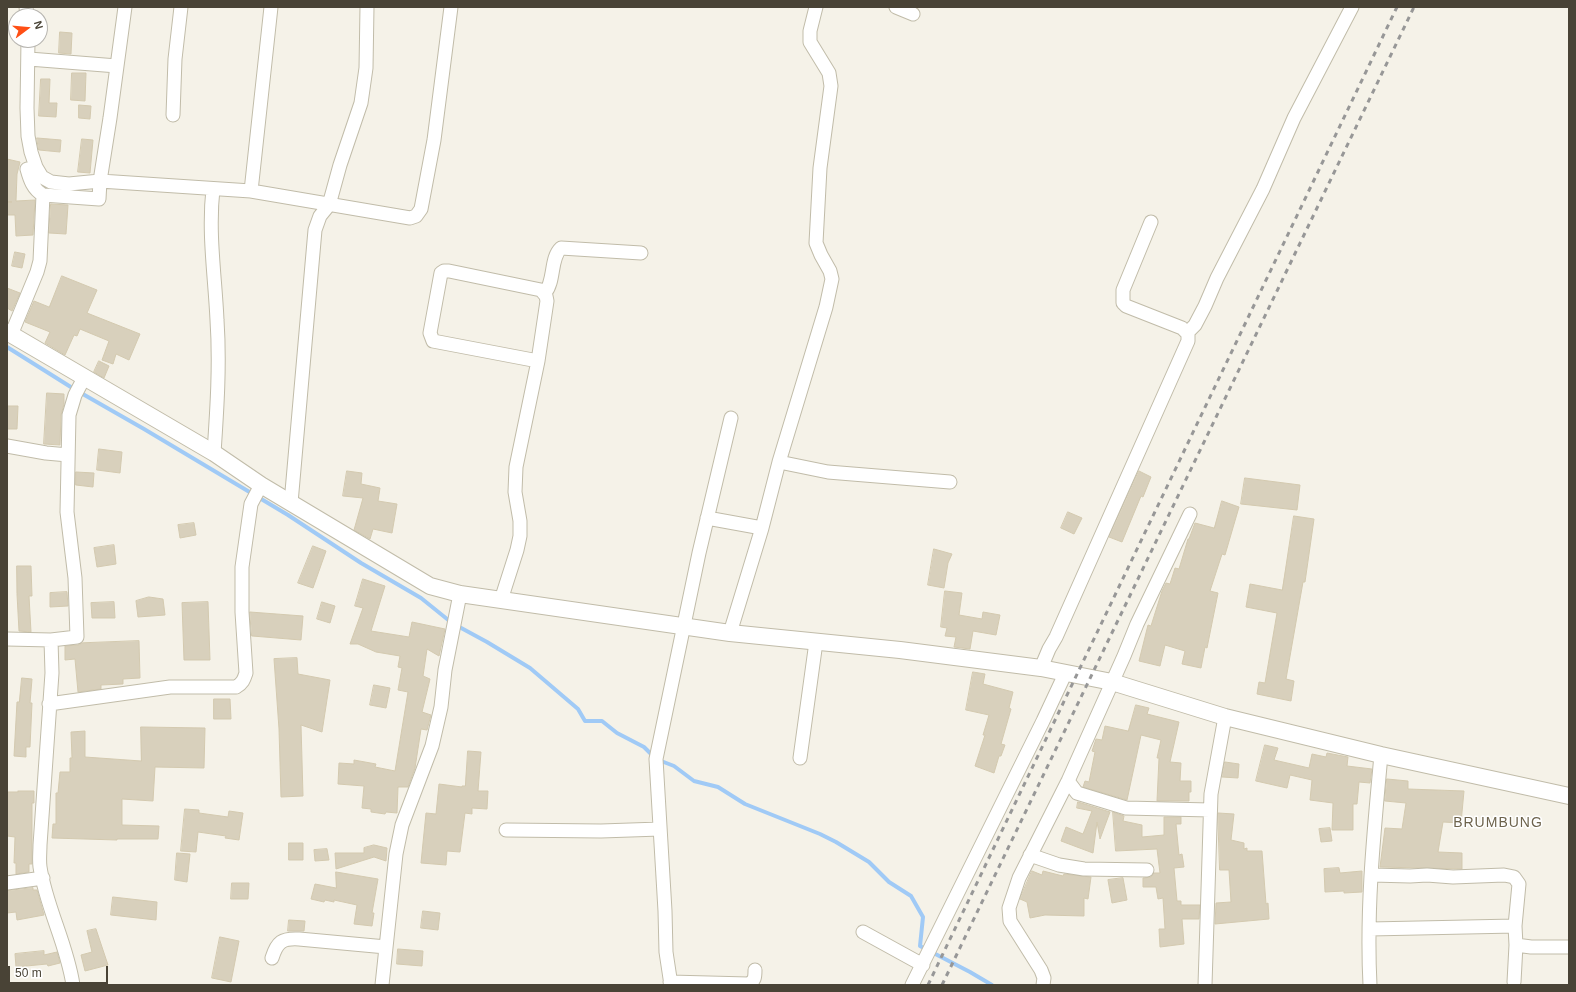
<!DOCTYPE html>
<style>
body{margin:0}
#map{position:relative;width:1576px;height:992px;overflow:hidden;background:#f5f2e8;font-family:Helvetica,sans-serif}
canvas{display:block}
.frame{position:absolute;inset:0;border:8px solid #494336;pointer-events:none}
.north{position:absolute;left:8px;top:8px;width:40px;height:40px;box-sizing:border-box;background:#fff;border:1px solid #b6b4af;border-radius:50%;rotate:74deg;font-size:11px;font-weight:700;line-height:16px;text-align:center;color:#494336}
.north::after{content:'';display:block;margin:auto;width:14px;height:18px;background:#ff4f15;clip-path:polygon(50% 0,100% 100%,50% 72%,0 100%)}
.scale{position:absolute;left:8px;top:966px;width:100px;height:18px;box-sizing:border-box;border:2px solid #494336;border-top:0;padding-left:5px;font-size:12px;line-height:14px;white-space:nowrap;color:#494336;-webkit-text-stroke:3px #fff;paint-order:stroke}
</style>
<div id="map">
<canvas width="1576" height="992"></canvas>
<div class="frame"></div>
<div class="north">N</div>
<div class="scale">50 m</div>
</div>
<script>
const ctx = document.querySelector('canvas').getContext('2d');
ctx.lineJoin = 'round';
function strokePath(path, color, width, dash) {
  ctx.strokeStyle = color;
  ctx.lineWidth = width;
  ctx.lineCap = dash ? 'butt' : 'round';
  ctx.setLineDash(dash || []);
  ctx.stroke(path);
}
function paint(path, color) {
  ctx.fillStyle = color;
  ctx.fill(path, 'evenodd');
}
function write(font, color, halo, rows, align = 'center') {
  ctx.font = font + ' Helvetica,sans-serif';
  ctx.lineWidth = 3;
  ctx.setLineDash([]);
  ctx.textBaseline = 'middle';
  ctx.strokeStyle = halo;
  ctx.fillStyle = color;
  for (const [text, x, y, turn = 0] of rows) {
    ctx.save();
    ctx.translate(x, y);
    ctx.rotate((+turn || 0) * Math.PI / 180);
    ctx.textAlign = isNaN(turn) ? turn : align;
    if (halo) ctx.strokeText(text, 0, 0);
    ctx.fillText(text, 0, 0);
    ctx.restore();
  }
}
strokePath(new Path2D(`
 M7,347l67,42 70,40 144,86 73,48 60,35 31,25 35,19 43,26 48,41 7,12h17l15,12 27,14 12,12 18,7 20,15 24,6 27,17 75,30 16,8 33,20 20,20 22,14 12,21 -3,29 50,26 22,13`), '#a0caf6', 4);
const building = new Path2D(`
 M60,32l12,1 -1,21 -12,-1z
 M72,73h14l-1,28 -14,-1z
 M41,79h9l-1,24h8l-1,14 -17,-1z
 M79,105l12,1 -1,13 -11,-1z
 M37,138l24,2 -1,12 -21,-2z
 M82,139l11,1 -3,33 -12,-1z
 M7,159l13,3 -3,12 -1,27 19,-1 -2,35 -17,1 -1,-21h-8v-13h5h-5z
 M51,204l17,1 -2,29 -17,-1z
 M15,252l10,2 -3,14 -10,-2z
 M62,276l35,14 -10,23 53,21 -11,26 -13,-6 -3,10 -11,-4 7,-19 -29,-12 -3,7 -3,-1 -9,20 -20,-12 5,-11 -25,-10 9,-21 15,6z
 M7,288l13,5 -8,18 -5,-3z
 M99,361l10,5 -5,12 -10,-6z
 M47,393l17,1v10l-3,11 -1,30 -16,-1z
 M7,406h11l-1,23h-10z
 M99,449l23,3 -2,21 -23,-3z
 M347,471l15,2 -1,11 19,4 -2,13 19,3 -5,29 -19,-4 -3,10 -16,-9 9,-32 -20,-2z
 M1139,471l12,6 -8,20 -2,-1 -19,46 -13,-5z
 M76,472l18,1 -1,14 -17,-2z
 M1245,478l55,7 -3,25 -56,-6z
 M1222,501l17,6 -14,48 -3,-1 -12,37 8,2 -11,55 -2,-1 -4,21 -19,-4 3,-13 -20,-6 -5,21 -21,-5 9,-36 3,1 11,-35 4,-8 4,1 5,-16 4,1 9,-30h1l6,-16 19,5z
 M1068,512l14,6 -8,16 -13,-6z
 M1294,516l20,3 -9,63h-2l-17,97 8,2 -3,20 -34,-7 2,-12 6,1 12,-70 -31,-6 4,-23 32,6z
 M194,523l2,12 -16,3 -2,-13z
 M114,545l2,19 -19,3 -3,-19z
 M313,546l13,5 -13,37 -15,-5z
 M934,549l18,5 -4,9 -4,25 -16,-3z
 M17,566h14l1,30h-3l2,36 -12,-1 -2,-37z
 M363,579l22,7 -14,45 38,6 3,-15 33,7 -6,27 -12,-7 -4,27 7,3 -8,33 9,3 -4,15 -6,-1 -6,39 -7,19h-10l-1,26 -11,-1 -1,2 -14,-2v-3l-9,-1 2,-22 -26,-2 1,-21 15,1v-4l22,4 -1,3 20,4 13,-79 -10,-2 4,-22 -4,-1 2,-11 -24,-4 -18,-8h-8l13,-36 -8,-2z
 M945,591l17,2 -3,22 23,4 1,-7 17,3 -4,20 -23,-4 -3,18 -16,-2 2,-10 -11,-1 2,-8 -6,-1z
 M67,592l1,14 -18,1v-14z
 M149,597l14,2 2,16 -27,2 -2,-16z
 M114,602l1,16h-23l-1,-15z
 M208,602l2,58h-26l-2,-57z
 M322,602l13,4 -5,17 -13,-4z
 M250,612l53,4 -2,24 -49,-4z
 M139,641l1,37 -17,1v5l-22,1v4l-23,3 -3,-33 -10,1v-14l13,-1 4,-2z
 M297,658l1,16 32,6 -8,52 -21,-7 2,71 -22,1 -2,-68 -5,-70z
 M973,672l12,2 -2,10 30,8 -4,16 2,1 -10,35 4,1 -4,11h-2l-5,17 -19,-7 10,-31h-2l6,-20 -23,-5z
 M22,678l10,1 -2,24h2l-2,44h-4v10l-12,-1 3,-54h2z
 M374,685l16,3 -4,20 -16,-3z
 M214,699h16l1,20h-17z
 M1136,705l13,3 -2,6 32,8 -9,40 11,1 -1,18h11v11h-2v9h-32l2,-43h-2l4,-18 -20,-5 -14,65 -44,-13 2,-6 4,1 6,-30 -3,-1 4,-12 6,1 3,-14 23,5z
 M141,727l64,1 -1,40 -49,-1 -2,34 -31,-2v26l37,1 -1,13h-41v1l-65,-2 1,-14h3v-31h2l2,-21h10v-14h2l-1,-26 14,-1v26l56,4z
 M1265,745l13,3 -4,12 35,8 3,-14 14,3 1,-4 21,4 -1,9 25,3 -2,14 -11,-1 -2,22h-4v26h-21l1,-27 -23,-3 2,-20 -22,-5 -3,13 -31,-7z
 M468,751l13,1 -3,39h10l-1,18 -15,-1v6l-7,-1 -5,39 -13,-1 -1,14 -25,-2 5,-50 10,1 3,-30 23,3v-1h3z
 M1225,762l14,2 -1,14 -16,-1z
 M1387,779l21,2v8l56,2 -3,32 -18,-1 -5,30 24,1v16l-82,-2 5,-39 17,1 4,-26 -21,-2z
 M18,791h16v12h-2v61h-3v8l-13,2v-11h-2l1,-26 -8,-1v-44h11z
 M1078,802l32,10 -10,27 -3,-17 -4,31 -32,-12 5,-14 17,7 9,-23 -15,-3z
 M185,809l14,1v3l29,4 1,-6 14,2 -4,27 -14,-2 1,-2 -28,-4 -2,20 -15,-1z
 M1113,812l11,4 -1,5 19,4v12l22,-2v-18h17v7h-5l3,31 3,-1 2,13 -10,1 3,33h4v4h19l-1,14h-17l2,25 -24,3 -1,-18h6l-2,-31 -5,1 -2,-12h-13v-9l8,-1 3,-4h6l-3,-24 -41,2z
 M1218,813l16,1 -3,26 13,3v6l3,-1v3h15l4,53 2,-1 1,16 -54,5 1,-21 15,-1 -2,-32h-9z
 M1330,828l2,13 -11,1 -2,-13z
 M289,843h14v17h-14z
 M374,845l13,3 -1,13 -12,-4 -38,12 -1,-16h29v-5z
 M327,849l2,11 -14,1 -1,-11z
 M177,853l13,1 -3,28 -12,-2z
 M1339,868l1,5 22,-2v21l-18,1v-2l-19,1 -1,-23z
 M1032,871l10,4 1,-4 20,5 1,-2 27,3 -3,22 -4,-1v18l-39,-1 -15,3 -3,-16 -7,-3z
 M336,872l42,7 -6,34h2l-2,13 -18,-2 3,-19 -23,-5v2l-9,-2 -1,2 -13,-3 4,-15 21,4z
 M1123,878l4,22 -15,3 -4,-23z
 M232,883h17l-1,16h-17z
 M33,888v2h4l7,25 -27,5 -1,-8 -9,1v-22z
 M113,897l44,5 -1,18 -45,-5z
 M423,911l17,2 -2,17 -17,-2z
 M289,920l16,1 -1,10h-16z
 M96,929l12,36 -23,6 -4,-16 11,-3 -5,-21z
 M220,937l19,4 -8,41 -19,-4z
 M398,949l25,2 -1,15 -25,-2z
 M44,951v4l13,-3 3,11 -12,3 -1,-2 -31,3 -1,-13z`);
paint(building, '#d8d0bc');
strokePath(building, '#d3c9af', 1);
const minor = new Path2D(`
 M26,7l1,9
 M896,7l17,7
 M28,40l-1,68 1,28 3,16 5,15 6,10 9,5 18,2 31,-3 151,10 159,27 6,-2 5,-7 13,-69 17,-133
 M29,59l88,7
 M173,115l2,-56 6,-52
 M36,167l-9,2c3,11 6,20 16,26l56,4 1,-18 10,-63 15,-111
 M213,189c-5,44 2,87 4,131 3,44 0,89 -3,133
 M251,191l20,-184
 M545,293c10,-12 5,-35 16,-45l80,5
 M1187,333l8,-8 10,-19 12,-28 46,-89 31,-71 58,-111
 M11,335l26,-63 3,-11 3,-66
 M7,446l39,7 22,2
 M779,462l49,10 122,10
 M291,503l24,-273 5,-14 9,-11 11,-40 21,-62 5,-35 1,-61
 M707,518l55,10
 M501,600l16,-50 3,-14v-15l-5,-29 1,-25 22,-106 9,-60 -1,-5 -5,-6 -92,-19h-5l-3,2 -11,60 3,8 105,20
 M730,633l32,-105 17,-66 47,-155 6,-28 -2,-8 -9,-16 -5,-12 4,-75 11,-82 -2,-13 -19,-31v-11l6,-24
 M7,639l44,1 26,-3 -2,-59 -8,-66 2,-97 6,-20 9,-17
 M51,640l1,33 -12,172c0,7 -1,15 0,22 6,40 27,77 33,118
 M1041,668l8,-19 7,-12 132,-296v-7l-6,-6 -56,-22 -3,-3v-13l28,-68
 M49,704l121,-17h66c7,-4 8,-8 10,-14l-4,-61v-45l9,-63 10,-19
 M800,758l16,-116
 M1068,781l9,12 49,15 84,2
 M506,830l95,1 59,-2
 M1030,855l29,10 25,4 63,1
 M1372,875l38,1 17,-1 26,2 51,-2 10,2 5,7 -4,42
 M7,883l36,-5
 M1370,929l145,-3 1,19 15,2h38
 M863,932l60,33
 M272,958c5,-16 10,-20 27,-19l87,8
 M670,982l78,2c7,-3 7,-7 7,-14
 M1514,982l2,-37
 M382,985l14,-131 6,-29 30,-79 9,-39 4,-37 15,-76
 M671,985l-5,-33 -1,-41 -9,-152 43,-206 32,-135
 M912,985l131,-264 22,-47
 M1043,985l1,-7 -3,-8 -31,-49 -1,-13 10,-30 49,-97 56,-125 13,-32 53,-110
 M1205,985l6,-191 14,-77
 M1370,985c-4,-76 4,-154 11,-230`);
const tertiary = new Path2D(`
 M7,332l207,121 47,32 169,101 30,8 270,39 170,17 141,18 71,14 113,35 156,38 188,41`);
strokePath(minor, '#c1bca9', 15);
strokePath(tertiary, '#c1bca9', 18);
strokePath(minor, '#fff', 13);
strokePath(tertiary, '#fff', 16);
strokePath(new Path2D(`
 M928,985l469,-978
 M942,985l472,-978`), '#979797', 3, [5, 5]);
ctx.letterSpacing = '1px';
write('14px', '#6d634c', '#fff', [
 ["BRUMBUNG",1498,823]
]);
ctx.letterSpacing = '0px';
</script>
